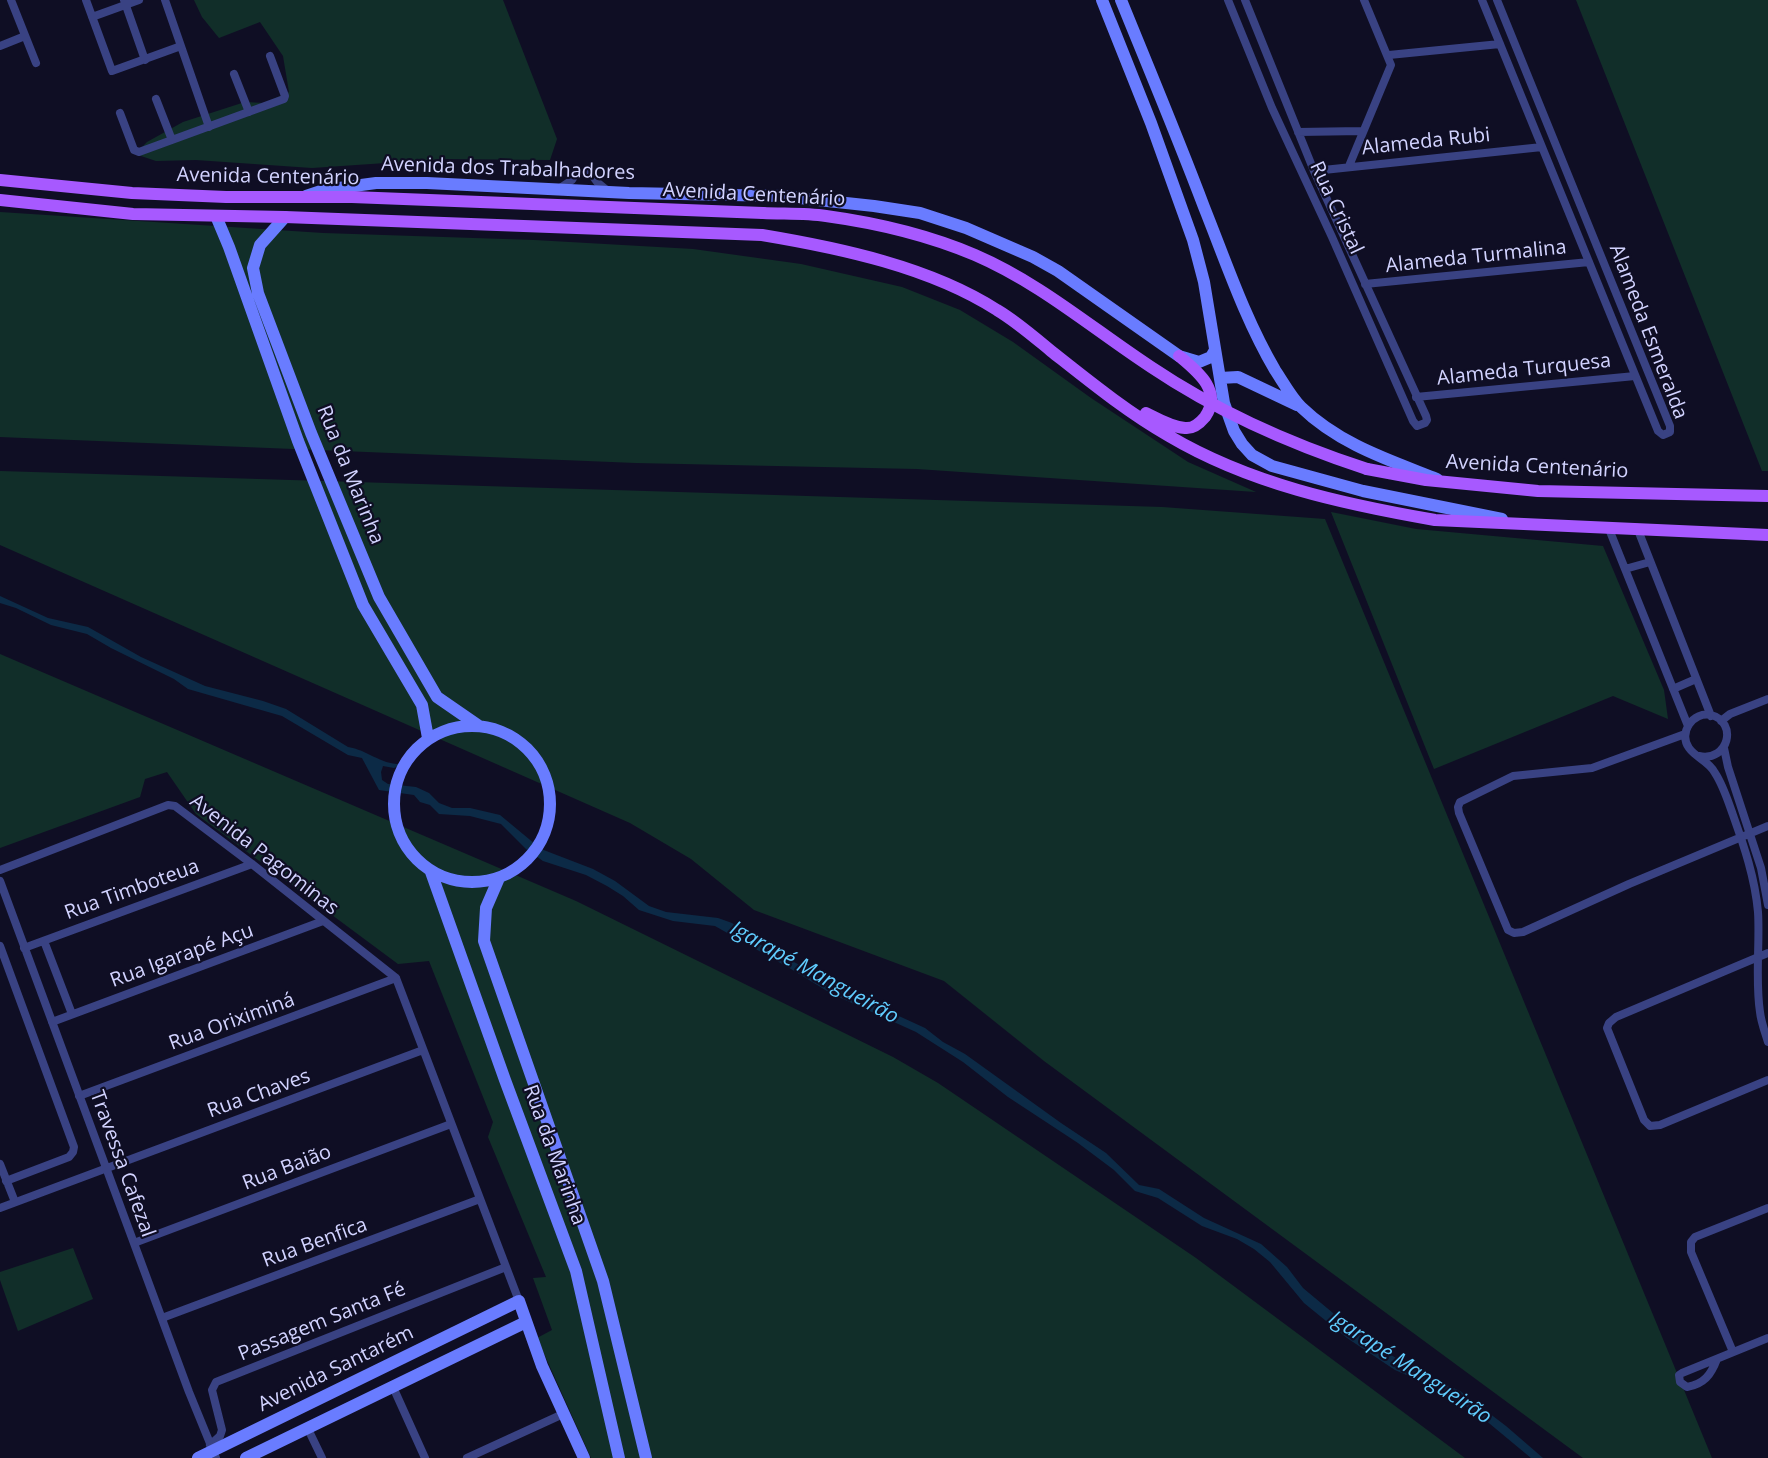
<!DOCTYPE html>
<meta charset="utf-8">
<style>
body{margin:0}
canvas{display:block;background:#0f0e24}
</style>
<canvas width="1768" height="1458"></canvas>
<script>
const ctx = document.querySelector('canvas').getContext('2d');
ctx.lineJoin = 'round';
function paint(path, color) {
  ctx.fillStyle = color;
  ctx.fill(path, 'evenodd');
}
function strokePath(path, color, width, dash) {
  ctx.strokeStyle = color;
  ctx.lineWidth = width;
  ctx.lineCap = dash ? 'butt' : 'round';
  ctx.setLineDash(dash || []);
  ctx.stroke(path);
}
function write(font, color, halo, rows, align = 'center') {
  ctx.font = font + ' "Open Sans",sans-serif';
  ctx.lineWidth = 4.5;
  ctx.setLineDash([]);
  ctx.textBaseline = 'middle';
  ctx.strokeStyle = halo;
  ctx.fillStyle = color;
  for (const [text, x, y, turn = 0] of rows) {
    ctx.save();
    ctx.translate(x, y);
    ctx.rotate((+turn || 0) * Math.PI / 180);
    ctx.textAlign = isNaN(turn) ? turn : align;
    if (halo) ctx.strokeText(text, 0, 0);
    ctx.fillText(text, 0, 0);
    ctx.restore();
  }
}
paint(new Path2D(`
 M194,0h309l54,139 -7,21 -106,-1 -132,9 -116,-8 -40,1 -21,-7 12,-12 36,-20 62,-20 19,1 25,-11 -6,-36 -23,-34 -41,16 -17,-21z
 M1576,0h192v471h-6z
 M0,212l323,21 211,7 159,9 108,15 101,23 58,23 53,32 78,56 97,64 68,30 -339,-23 -281,-6 -636,-26z
 M0,471l1162,36 163,12 387,939h-129l-539,-397 -100,-80 -190,-71 -63,-51 -61,-36 -630,-278z
 M1331,512l85,17 187,17 61,144 4,29 -55,-23 -179,73z
 M0,654l576,247 317,156 45,26 258,175 269,200h-874l-54,-120 15,-8 -19,-52 13,-1 -58,-140 5,-15 -64,-161 -31,3 -202,-150 -29,-42 -22,7 -5,18 -140,51z
 M73,1248l20,51 -75,32 -18,-51v-8z`), '#112e29');
paint(new Path2D(`
 M0,596l48,22 40,9 53,30 64,29 58,15 23,8 62,38c20,3 34,19 56,17l-10,4 -11,-2 -2,6 1,8 6,4 28,3 13,6 10,10 13,5h18l30,7 41,34 52,20 22,12 34,25 17,6 52,6 14,5 26,20 51,27 20,14 96,44 18,14 22,12 96,69 45,30 33,32 20,4 45,29 57,26 26,23 16,21 30,25 7,10 11,4 15,12 52,33 42,19 46,35 37,32h-12l-47,-39 -38,-27 -51,-22 -48,-32 -43,-35 -34,-41 -16,-13 -17,-10 -35,-13 -44,-28 -23,-7 -21,-21 -36,-27 -70,-46 -45,-35 -47,-30 -84,-38 -41,-25 -76,-43 -42,-5 -34,-11 -16,-14 -16,-10 -21,-11 -43,-14 -17,-12 -25,-25 -31,-8 -31,-2 -9,-9 -10,-3 -6,-7 -35,-5 -17,-32 -14,-3 -66,-39 -94,-27 -14,-10 -63,-31 -24,-14 -36,-9 -35,-17 -16,-5z`), '#0c2a46');
strokePath(new Path2D(`
 M11,0l25,63
 M86,0l26,71 69,-25
 M124,0l21,60
 M165,0l44,127
 M1228,0l44,108 60,129 81,184 4,5 8,-3 2,-3 -1,-4 -112,-245 -69,-171
 M1482,0l176,431 5,4 7,-3v-6l-173,-426
 M92,17l47,-17
 M0,46l25,-10
 M1389,55l111,-11
 M234,74l15,38
 M156,99l16,41
 M120,113l14,37 5,2 145,-53 1,-3 -15,-40
 M1298,132l64,-1
 M1349,166l42,-101 -27,-65
 M589,171l8,11 11,9
 M1314,171l228,-24
 M560,188l12,-8 5,-8
 M1365,284l224,-22
 M1416,397l219,-21
 M1609,529l79,197
 M1638,530l73,186
 M1625,569l25,-7
 M1673,689l23,-10
 M1721,721l9,-7 38,-15
 M1685,734l-93,34 -79,8 -53,26 -2,5 1,6 49,117 6,3 9,-1 106,-48 139,-58
 M1724,748l4,19 33,101 7,37
 M1699,756c30,6 39,-34 12,-41 -18,-4 -33,18 -22,33 7,10 20,13 26,25 8,12 13,28 18,42 11,31 22,63 25,97 2,32 -3,68 2,100 1,10 5,20 8,30
 M0,870l168,-65 7,1 77,58 144,114
 M0,881l189,511 27,66
 M44,941l28,73
 M0,946l74,201 -1,5 -4,5 -63,24
 M24,948l228,-84
 M1768,953l-152,64 -7,6 -2,5 37,92 6,6 10,-1 108,-45
 M396,978l123,323
 M52,1022l271,-101
 M79,1096l317,-118
 M0,1164l15,38
 M0,1208l423,-158
 M134,1243l317,-119
 M162,1318l318,-119
 M1733,1352l-42,-100v-10l4,-5 73,-29
 M1717,1359c-6,16 -13,25 -30,28l-7,-5 -1,-7 3,-2 86,-35
 M393,1387l32,71
 M308,1429l14,29
 M210,1445l10,-9 2,-6 -10,-40 4,-8 290,-115
 M467,1458l96,-44`), '#394283', 8);
strokePath(new Path2D(`
 M1102,0l49,123 42,117 11,42 20,121 10,28 8,13 10,11 20,11 91,25 139,28
 M1121,0c28,69 57,138 83,207 22,55 41,112 71,163 8,12 16,27 26,37 38,37 88,53 136,72
 M306,196l18,-6 52,-7h51l202,10 152,3 93,10 46,7 46,15 67,29 25,14 121,85 20,6 12,-5 4,-7
 M216,216l13,31 69,194 65,164 59,100 6,33
 M285,217l-25,28 -7,23 5,25 53,140 68,164 58,100 42,29
 M1220,378l18,-1 59,28
 M394 804a78 78 0 1 1 156 0a78 78 0 1 1-156 0Z
 M431,872l74,208 71,191 43,187
 M499,878l-13,30 -2,33 119,340 43,177
 M198,1458l321,-157 23,65 42,92
 M246,1458l280,-136`), '#697cff', 12);
strokePath(new Path2D(`
 M0,180l132,13 94,4h126l411,16
 M0,200l133,14 152,3 477,18c78,13 168,32 235,75 20,12 37,27 54,41 38,30 76,61 118,85 81,48 174,68 266,84l333,15
 M1146,413c12,6 25,14 39,15 8,1 15,-5 20,-11 18,-26 -8,-46 -26,-61
 M1367,469l59,11 112,11 230,5`), '#a759ff', 12);
strokePath(new Path2D(`
 M763,213c21,1 43,0 63,3 51,7 102,19 149,39 65,28 118,74 176,112 67,45 139,77 216,102`), '#a759ff', 12);
write('20px', '#d2d3ff', '#0f0e24', [
 ["Alameda Rubi",1426,142,-6],
 ["Avenida dos Trabalhadores",508,169,2],
 ["Avenida Centenário",268,177,1],
 ["Avenida Centenário",754,195,3],
 ["Rua Cristal",1336,208,65],
 ["Alameda Turmalina",1476,257,-6],
 ["Alameda Esmeralda",1648,332,69],
 ["Alameda Turquesa",1524,370,-6],
 ["Avenida Centenário",1537,467,3],
 ["Rua da Marinha",350,475,68],
 ["Avenida Pagominas",264,855,38],
 ["Rua Timboteua",132,890,-20],
 ["Rua Igarapé Açu",182,956,-20],
 ["Rua Oriximiná",232,1022,-20],
 ["Rua Chaves",259,1094,-20],
 ["Rua da Marinha",554,1155,70],
 ["Travessa Cafezal",122,1164,70],
 ["Rua Baião",287,1168,-21],
 ["Rua Benfica",315,1243,-20],
 ["Passagem Santa Fé",322,1322,-22],
 ["Avenida Santarém",336,1369,-26]
]);
write('italic 21px', '#60cdff', '#0f0e24', [
 ["Igarapé Mangueirão",814,973,29],
 ["Igarapé Mangueirão",1410,1368,33]
]);
</script>
